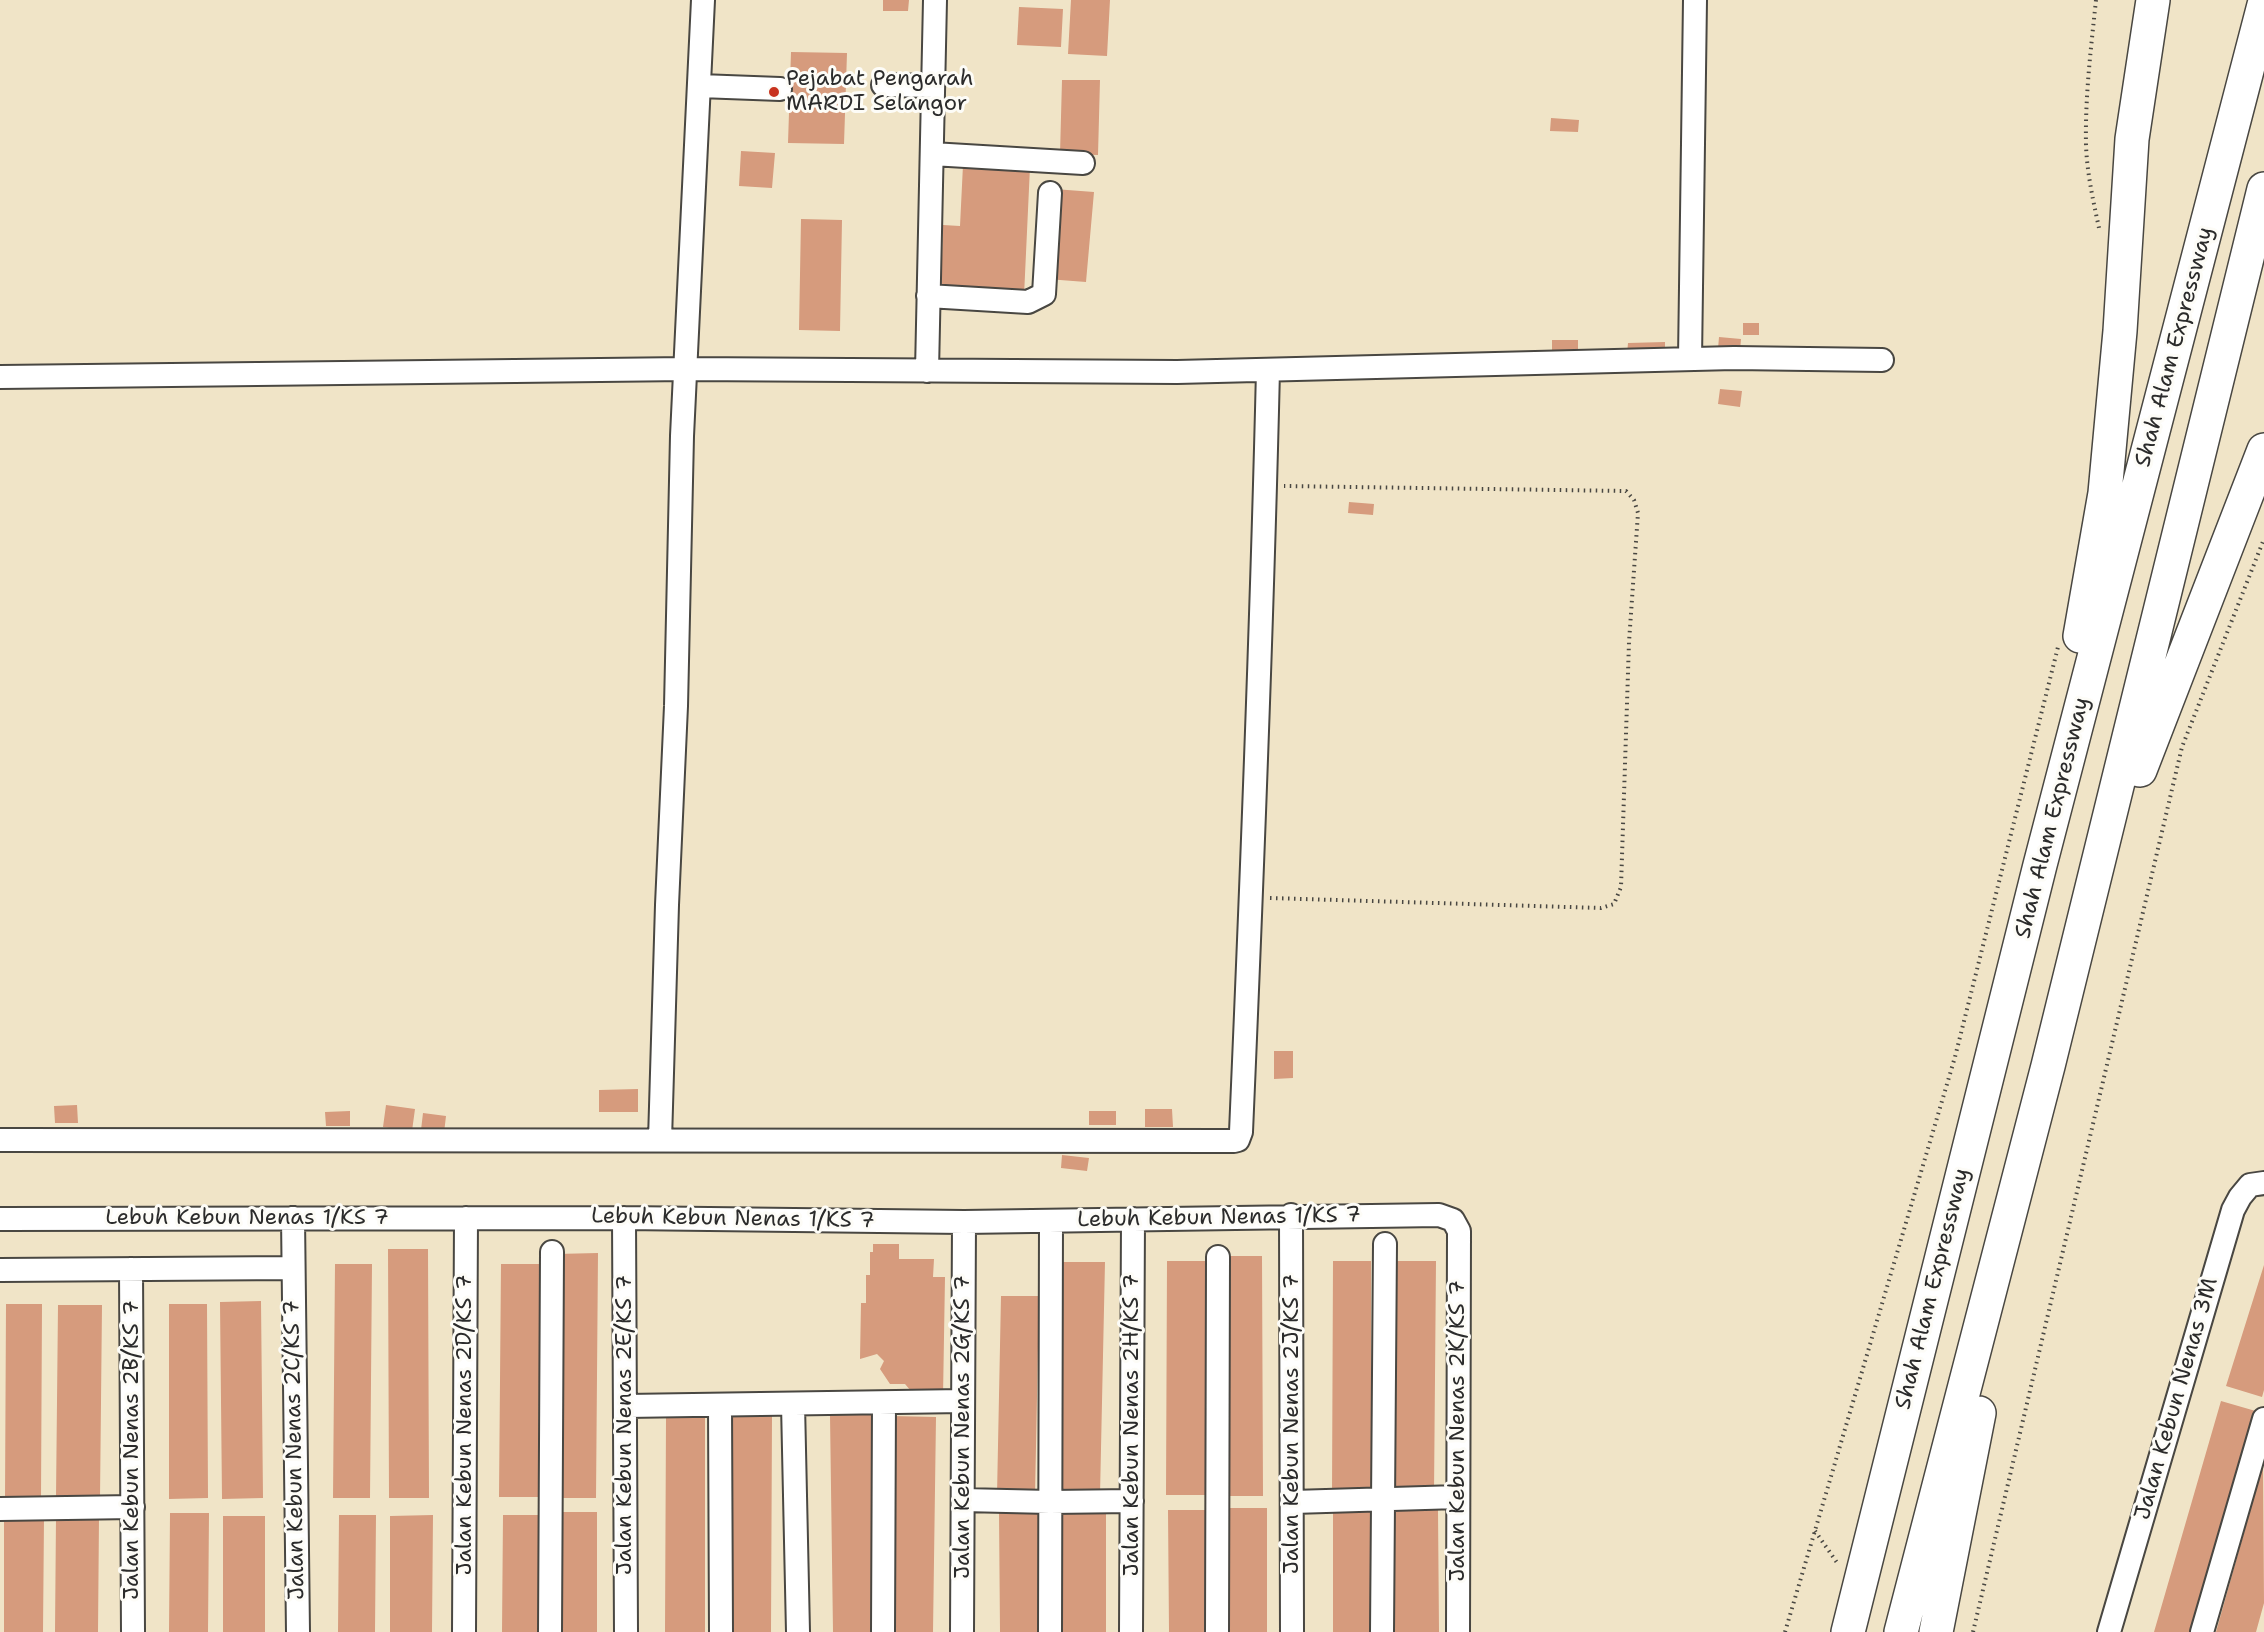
<!DOCTYPE html>
<style>
body{margin:0}
canvas{display:block;background:#f0e4c7}
</style>
<canvas width="2264" height="1632"></canvas>
<script>
const ctx = document.querySelector('canvas').getContext('2d');
ctx.lineJoin = 'round';
function paint(path, color) {
  ctx.fillStyle = color;
  ctx.fill(path, 'evenodd');
}
function strokePath(path, color, width, dash) {
  ctx.strokeStyle = color;
  ctx.lineWidth = width;
  ctx.lineCap = dash ? 'butt' : 'round';
  ctx.setLineDash(dash || []);
  ctx.stroke(path);
}
function write(font, color, halo, rows, align = 'center') {
  ctx.font = font + ' "Shantell Sans",sans-serif';
  ctx.lineWidth = 6;
  ctx.setLineDash([]);
  ctx.textBaseline = 'middle';
  ctx.strokeStyle = halo;
  ctx.fillStyle = color;
  for (const [text, x, y, turn = 0] of rows) {
    ctx.save();
    ctx.translate(x, y);
    ctx.rotate((+turn || 0) * Math.PI / 180);
    ctx.textAlign = isNaN(turn) ? turn : align;
    if (halo) ctx.strokeText(text, 0, 0);
    ctx.fillText(text, 0, 0);
    ctx.restore();
  }
}
paint(new Path2D(`
 M883,0h26l-1,11h-25z
 M1071,0h39l-3,56 -39,-2z
 M1019,7l44,2 -2,38 -44,-2z
 M791,52l56,1 -3,91 -56,-1z
 M1062,80h38l-2,75 -38,-1z
 M1551,118l28,2 -1,12 -28,-1z
 M741,151l34,2 -3,35 -33,-2z
 M963,165l67,2 -6,129 -83,-4 2,-67 17,1z
 M1054,189l40,3 -8,90 -39,-3z
 M801,219l41,1 -2,111 -41,-1z
 M1743,323h16v12h-16z
 M1719,337l22,2 -1,12 -22,-2z
 M1552,340h26v16h-26z
 M1665,342v12h-38l1,-11z
 M1720,389l22,2 -2,16 -22,-3z
 M1349,502l25,2 -1,11 -25,-2z
 M1274,1051h19v27l-19,1z
 M638,1089v23h-39v-22z
 M77,1105l1,18h-23l-1,-17z
 M386,1105l29,4 -3,22 -29,-4z
 M1145,1109h27l1,18h-28z
 M350,1111v15h-24l-1,-14z
 M1089,1111h27v14h-27z
 M423,1113l23,3 -2,17 -23,-3z
 M1062,1155l27,3 -2,13 -26,-3z
 M873,1244h26v15h35l-1,18h12l-2,120h-27l-11,-13h-15l-10,-15 4,-8 -7,-7 -17,5 1,-56h5v-28h4v-23h3z
 M388,1249h40l1,249h-40z
 M598,1253l-2,245h-42l2,-244z
 M1223,1256h39l1,240h-39z
 M1167,1261h39l-1,234h-39z
 M1333,1261h38v233h-39z
 M1391,1261h45l-2,232h-45z
 M1060,1262h45l-5,233 -44,-1z
 M335,1264h37l-2,234h-37z
 M501,1264h39l-2,233h-39z
 M2264,1265v125l-2,7 -36,-11z
 M1001,1296h38l-4,200 -38,-1z
 M261,1301l2,197 -41,1 -2,-197z
 M6,1304h36l-1,195h-36z
 M169,1304h38l1,194 -39,1z
 M58,1305h44l-2,193 -44,-1z
 M2221,1401l38,11 -64,220h-41z
 M871,1414l3,218h-41l-3,-217z
 M725,1416h47l-1,216h-47z
 M891,1416l45,1 -3,215h-45z
 M705,1417v215h-40l1,-214z
 M2263,1465l1,138 -8,29h-40z
 M1226,1508h41v124h-41z
 M1333,1509h40v123h-40z
 M1168,1510h38l1,122h-38z
 M1390,1510h48l1,122h-48z
 M557,1512h40v120h-41z
 M999,1512h41l2,120h-42z
 M170,1513h39l-1,119h-39z
 M1106,1513v119h-50v-118z
 M339,1515h37l-1,117h-37z
 M433,1515l-1,117h-42v-116z
 M503,1515h37l-1,117h-37z
 M223,1516h42v116h-42z
 M56,1517h43l-1,115h-43z
 M4,1518h40l-1,114h-39z`), '#d69b7d');
const minor = new Path2D(`
 M883,85l50,1
 M700,86l80,3
 M932,154l151,9
 M928,296l100,6 16,-8 6,-101
 M1690,359l5,-359
 M927,371l8,-371
 M0,377l686,-8 491,3 557,-14 148,2
 M0,1140l1234,1 4,-1 3,-8c11,-254 21,-508 27,-762
 M660,1140l7,-235 9,-199 6,-270 21,-436
 M1291,1215l1,417
 M293,1218l5,414
 M624,1218l2,414
 M0,1219l624,-1 340,4 475,-7 14,5 6,11 -1,401
 M131,1269l2,363
 M0,1270l293,-2
 M793,1404l5,228
 M720,1405l1,227
 M626,1406l337,-5
 M963,1500l87,2 82,-1
 M1293,1502l165,-5
 M0,1509l133,-2
 M464,1632l2,-414
 M550,1632l2,-380
 M883,1632l1,-229
 M962,1632l2,-410
 M1050,1632l1,-411
 M1131,1632l2,-413
 M1217,1632l1,-375
 M1382,1632l3,-388
 M2109,1632l124,-422 7,-13 10,-12 14,-2
 M2202,1632l62,-213`);
const highway = new Path2D(`
 M2080,636l25,-143 15,-162 12,-192 21,-139
 M2140,770l124,-320
 M1848,1632l192,-767 224,-860
 M1901,1632l147,-566 216,-877
 M1936,1632l43,-219`);
strokePath(minor, '#494742', 26);
strokePath(highway, '#494742', 36);
strokePath(new Path2D(`
 M2096,0c-5,48 -11,96 -10,145 1,28 7,55 13,83
 M1270,898l331,10 13,-4 7,-17 8,-245 9,-129 -4,-13 -8,-9 -342,-5
 M1815,1531l23,33
 M1785,1632l170,-575 103,-410
 M1973,1632l209,-885 82,-208`), '#494742', 4, [1.5, 4.5]);
strokePath(minor, '#fff', 22);
strokePath(highway, '#fff', 33);
for (const [x, y, r, color] of [
 [774,92,6,"#c8321e"]
]) {
  const dot = new Path2D();
  dot.arc(x, y, r, 0, 2 * Math.PI);
  ctx.fillStyle = color;
  ctx.fill(dot);
  strokePath(dot, '#fdfcf7', 2);
}
write('22px', '#2b2b2b', '#fdfcf7', [
 ["Pejabat Pengarah",786,79],
 ["MARDI Selangor",786,104]
], 'left');
write('22px', '#2b2b2b', '#fdfcf7', [
 ["Shah Alam Expressway",2175,347,-75],
 ["Shah Alam Expressway",2053,818,-76],
 ["Lebuh Kebun Nenas 1/KS 7",247,1218],
 ["Lebuh Kebun Nenas 1/KS 7",1219,1218,-1],
 ["Lebuh Kebun Nenas 1/KS 7",733,1219,1],
 ["Shah Alam Expressway",1933,1289,-76],
 ["Jalan Kebun Nenas 3M",2177,1399,-74],
 ["Jalan Kebun Nenas 2J/KS 7",1292,1424,-90],
 ["Jalan Kebun Nenas 2D/KS 7",465,1425,-90],
 ["Jalan Kebun Nenas 2E/KS 7",625,1425,-90],
 ["Jalan Kebun Nenas 2H/KS 7",1132,1425,-90],
 ["Jalan Kebun Nenas 2G/KS 7",963,1427,-90],
 ["Jalan Kebun Nenas 2K/KS 7",1458,1431,-90],
 ["Jalan Kebun Nenas 2B/KS 7",132,1450,-90],
 ["Jalan Kebun Nenas 2C/KS 7",295,1450,-91]
]);
</script>
